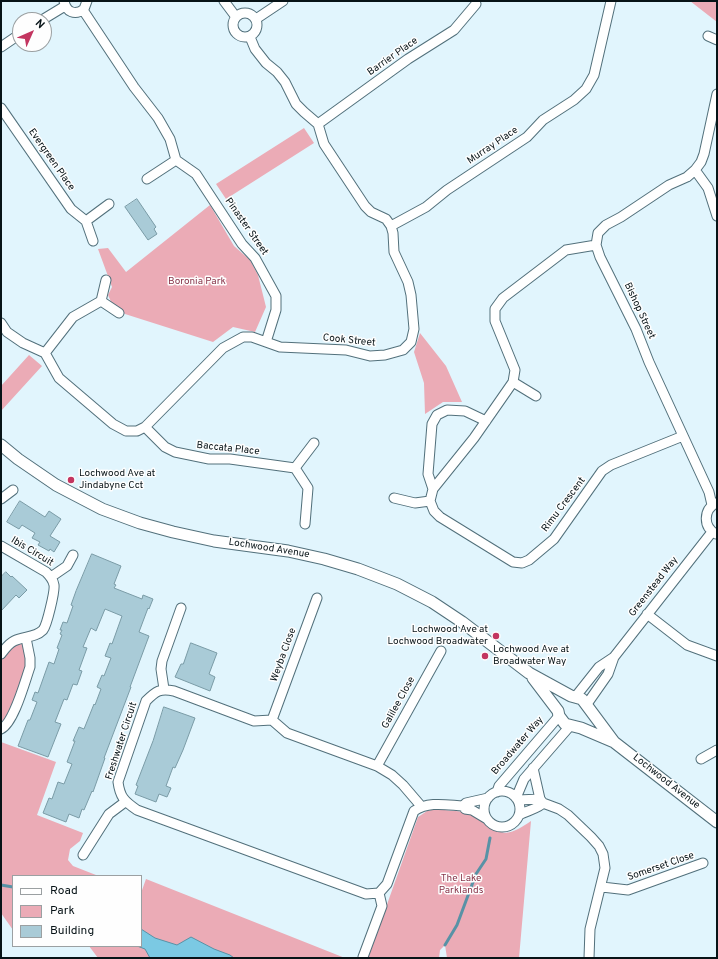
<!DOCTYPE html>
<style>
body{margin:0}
#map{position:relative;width:718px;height:959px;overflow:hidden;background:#e1f5fd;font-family:Overpass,sans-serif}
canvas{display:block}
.frame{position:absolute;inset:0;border:2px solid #071317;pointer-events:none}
.legend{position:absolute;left:12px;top:875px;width:130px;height:72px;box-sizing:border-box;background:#fefefe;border:1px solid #9ba0a2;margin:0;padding:5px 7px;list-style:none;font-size:12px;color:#071317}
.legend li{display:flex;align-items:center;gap:8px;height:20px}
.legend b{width:20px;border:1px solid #9ba0a2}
.north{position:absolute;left:12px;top:12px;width:40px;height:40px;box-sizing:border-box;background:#fefefe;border:1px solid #9ba0a2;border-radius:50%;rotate:45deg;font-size:11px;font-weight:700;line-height:16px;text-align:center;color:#071317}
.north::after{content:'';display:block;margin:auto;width:14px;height:18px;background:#c33560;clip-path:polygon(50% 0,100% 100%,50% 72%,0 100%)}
</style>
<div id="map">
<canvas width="718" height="959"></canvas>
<div class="frame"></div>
<ul class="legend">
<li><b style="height:5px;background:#fff"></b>Road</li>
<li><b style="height:11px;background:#ebabb6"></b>Park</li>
<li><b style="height:11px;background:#a9cbd7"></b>Building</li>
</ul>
<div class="north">N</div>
</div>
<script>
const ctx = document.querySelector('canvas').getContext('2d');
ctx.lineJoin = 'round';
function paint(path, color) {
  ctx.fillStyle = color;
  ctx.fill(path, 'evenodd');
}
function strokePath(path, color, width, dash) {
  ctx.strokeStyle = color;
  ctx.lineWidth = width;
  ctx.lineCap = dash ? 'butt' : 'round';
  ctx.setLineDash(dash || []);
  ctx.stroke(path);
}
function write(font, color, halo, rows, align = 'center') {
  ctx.font = font + ' Overpass,sans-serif';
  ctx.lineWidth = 3;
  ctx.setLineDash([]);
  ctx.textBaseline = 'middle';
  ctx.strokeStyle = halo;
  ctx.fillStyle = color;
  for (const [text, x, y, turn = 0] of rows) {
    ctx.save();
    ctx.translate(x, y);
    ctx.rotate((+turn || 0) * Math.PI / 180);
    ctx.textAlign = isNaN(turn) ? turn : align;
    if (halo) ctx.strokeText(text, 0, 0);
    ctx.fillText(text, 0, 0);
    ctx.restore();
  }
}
paint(new Path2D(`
 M690,1h27v21z
 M304,128l10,15 -88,56 -10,-15z
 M210,205l24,41 16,14 8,15 8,32 -11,25 -22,-5 -20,15 -88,-28 -13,-10 -4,-9 4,-8 -14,-38 10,-1 18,24z
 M420,333l26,33 16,36h-19l-18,12 -1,-31 -10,-31z
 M29,355l13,11 -41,45v-25z
 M26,638l4,29 -29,62v-75z
 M1,742l55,20 -19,53 46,18 -3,8 -10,8 -2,11 5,6 23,9 -83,1v54l-12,-17z
 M436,809c11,2 24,1 34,5 10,3 13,8 21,14 15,10 27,2 40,-7l-12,137h-72l-2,-13 -5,5 -1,8h-71l50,-141 9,-6z
 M146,879l199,79h-247l-9,-12h52v-53z`), '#ebabb6');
const water = new Path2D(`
 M141,929l14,9 22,7 14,-8 23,12 16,6 4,3h-84l-5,-9 -8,-3h4z`);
paint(water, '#7bc9e3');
strokePath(water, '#5892a6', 1);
strokePath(new Path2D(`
 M1,885l12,2
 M445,945l12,-20 19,-51 10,-15 4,-21`), '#5892a6', 3);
const building = new Path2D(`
 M137,199l19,28 -2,2 3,5 -9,6 -23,-33z
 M20,501l25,16 4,-6 12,8 -11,17 10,6 -6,10 -4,-3 -1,2 -11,-6 2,-3 -8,-4 3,-5 -13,-8 -3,4 -12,-7z
 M92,554l29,12 -7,18 2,1 -2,3 28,11 1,-4 10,4 -4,10 -1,-1 -9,24 10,4 -19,51h1l-27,71h1l-12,34 -1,-1 -8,19 -2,-1 -3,9 -10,-4 -3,8 -23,-9 6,-15 3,1 6,-17 6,2 8,-20 -5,-2 8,-21h-2l6,-14 5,2 10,-25 1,1 6,-16 -4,-2 5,-12 2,1 7,-18 -6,-2 5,-13 2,1 10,-28 -17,-7 -9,22 -5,-3 -8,19 4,1 -8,22 3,1 -5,14 -4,-1 -6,16 -3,-1 -9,23 6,2 -13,33 -30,-11 10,-26h2l7,-18 -5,-2 3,-8 3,1 11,-31 5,2 5,-15 -2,-1 5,-13 -2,-1 2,-4h-2l3,-8 4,1 6,-17 -2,-1 5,-14z
 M6,572l5,5 1,-1 15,14 -8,8 -3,-3 -15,16v-34z
 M191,643l26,10 -8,21 6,3 -5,14 -35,-14 6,-13h2z
 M164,707l31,11 -12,32 -8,18 -2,-1 -7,19 5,2 -4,9 -8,-3 -3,8 -21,-8 3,-8 -2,-1 17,-44z`);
paint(building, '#a9cbd7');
strokePath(building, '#7a9ba6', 1);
const minor = new Path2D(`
 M64,1c2,11 11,15 20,8l3,-8
 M224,1l12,16
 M83,10l51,77 24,31 12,21 6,21 20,14 46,70 13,14 21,38v14l-10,32
 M233 25a12 12 0 1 1 24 0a12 12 0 1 1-24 0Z
 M256,19l27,-18
 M42,20l23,-14
 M708,36l9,4
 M1,47l19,-13
 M717,94l-13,60 -3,8 -6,8 13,18 9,28
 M1,108l70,101 15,12 7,20
 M318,124l90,-65 46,-29 22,-26
 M695,170l-8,7 -18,8 -48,32 -15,8 -8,8 -2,12 4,12 36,72 13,33 60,130 3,13
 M147,179l29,-19
 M86,221l23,-17
 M391,226l35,-19 21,-17 80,-53 16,-17 31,-20 12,-11 8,-14 17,-74
 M596,245l-30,5 -63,48 -8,11v12l20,49 -2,12 -39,56 -41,51 -3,12 4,10 6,6 73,45 9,1 7,-3 25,-21 48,-68 9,-6 72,-29
 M106,280l-5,21 18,12
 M1,323l6,9 16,11 22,10 14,25 54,46 13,7h11l8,-4 78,-79 20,-11h9l28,10 66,3 24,6 15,-1 18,-5 8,-8 3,-13 -3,-34 -3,-13 -14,-30 -1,-19 -2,-7 -5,-7 -15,-7 -6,-6 -41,-62 -6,-20 -14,-12 -8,-8 -11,-22 -8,-10 -11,-9 -11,-14 -5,-12
 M45,353l28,-36 28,-16
 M513,382l23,14
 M145,427l20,20 10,5 34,7h21l65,9 13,20 -3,36
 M295,468l19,-25
 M433,489l-5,-15 4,-50 5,-9 10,-5 18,1 21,10
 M394,498l21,5 15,-2
 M1,499l12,-9
 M716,534c-13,-7 -13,-24 0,-31
 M1,546l45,26c4,4 7,7 8,13 1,6 -7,40 -11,45 -8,8 -19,6 -29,11 -6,3 -9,8 -13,13
 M51,577l16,-11 6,-11
 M647,614l40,31 30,11
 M164,689l-3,-20 1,-8 19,-53
 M576,696l23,-29 15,-10
 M587,704l21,-30 6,-17 98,-125
 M272,720l45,-122
 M1,729c13,-6 24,-48 29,-62v-9l-4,-20
 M701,759l16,-9
 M377,766l64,-115
 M533,768l7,31
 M484 809a18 18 0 1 1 36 0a18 18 0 1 1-36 0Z
 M497,792l2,-6 60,-70
 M516,798l8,-19 46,-53
 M518,800l22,-1 3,4 16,6 9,6 23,22 8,9 4,8 2,14 -15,61 -1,29
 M421,806l-18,-21 -11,-10 -15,-9 -90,-33 -15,-13 -18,1 -80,-30c-14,-3 -18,0 -28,10l-28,81c2,15 6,19 19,28l229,84 13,-1 8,-9 27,-73c15,-10 32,-6 49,-5l2,3 7,1 15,9
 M463,806l3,-3 22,-5
 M519,815c7,-4 21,-7 24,-12
 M83,855l26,-41 16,-12
 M602,887l26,3 75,-27
 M363,957l19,-51 -3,-13`);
const tertiary = new Path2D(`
 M1,445l17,14 38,26 46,24 38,14 33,9 41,9 74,10 36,8 34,10 39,15 35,18 30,20 67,51 42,23 11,3 32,43
 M533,678l25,33 1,5 6,8 16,4 33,14 103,80`);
strokePath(minor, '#52707b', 11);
strokePath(tertiary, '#52707b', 13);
strokePath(minor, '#fff', 9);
strokePath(tertiary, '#fff', 11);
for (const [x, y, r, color] of [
 [71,480,4,"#c33560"],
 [496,636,4,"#c33560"],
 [485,656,4,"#c33560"]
]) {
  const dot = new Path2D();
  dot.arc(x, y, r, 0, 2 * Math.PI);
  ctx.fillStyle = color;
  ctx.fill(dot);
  strokePath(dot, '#fefefe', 1.5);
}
write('10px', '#071317', '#fefefe', [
 ["Barrier Place",393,57,-35],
 ["Murray Place",493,146,-34],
 ["Evergreen Place",51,160,55],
 ["Pinaster Street",246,227,55],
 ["Bishop Street",639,311,65],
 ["Cook Street",349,341,6],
 ["Baccata Place",228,449,6],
 ["Rimu Crescent",564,505,-53],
 ["Lochwood Avenue",269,549,9],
 ["Ibis Circuit",32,552,31],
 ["Greenstead Way",654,587,-52],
 ["Weyba Close",284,655,-70],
 ["Galilee Close",399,703,-61],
 ["Freshwater Circuit",122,741,-72],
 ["Broadwater Way",518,746,-49],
 ["Lochwood Avenue",666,782,38],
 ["Somerset Close",661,867,-19]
]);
write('10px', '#88354a', '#fefefe', [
 ["Boronia Park",197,282],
 ["The Lake",461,879],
 ["Parklands",461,891]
]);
write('10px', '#071317', '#fefefe', [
 ["Lochwood Ave at",79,474],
 ["Jindabyne Cct",79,486],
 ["Lochwood Ave at",488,630,"right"],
 ["Lochwood Broadwater",488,642,"right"],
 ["Lochwood Ave at",493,650],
 ["Broadwater Way",493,662]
], 'left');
</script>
